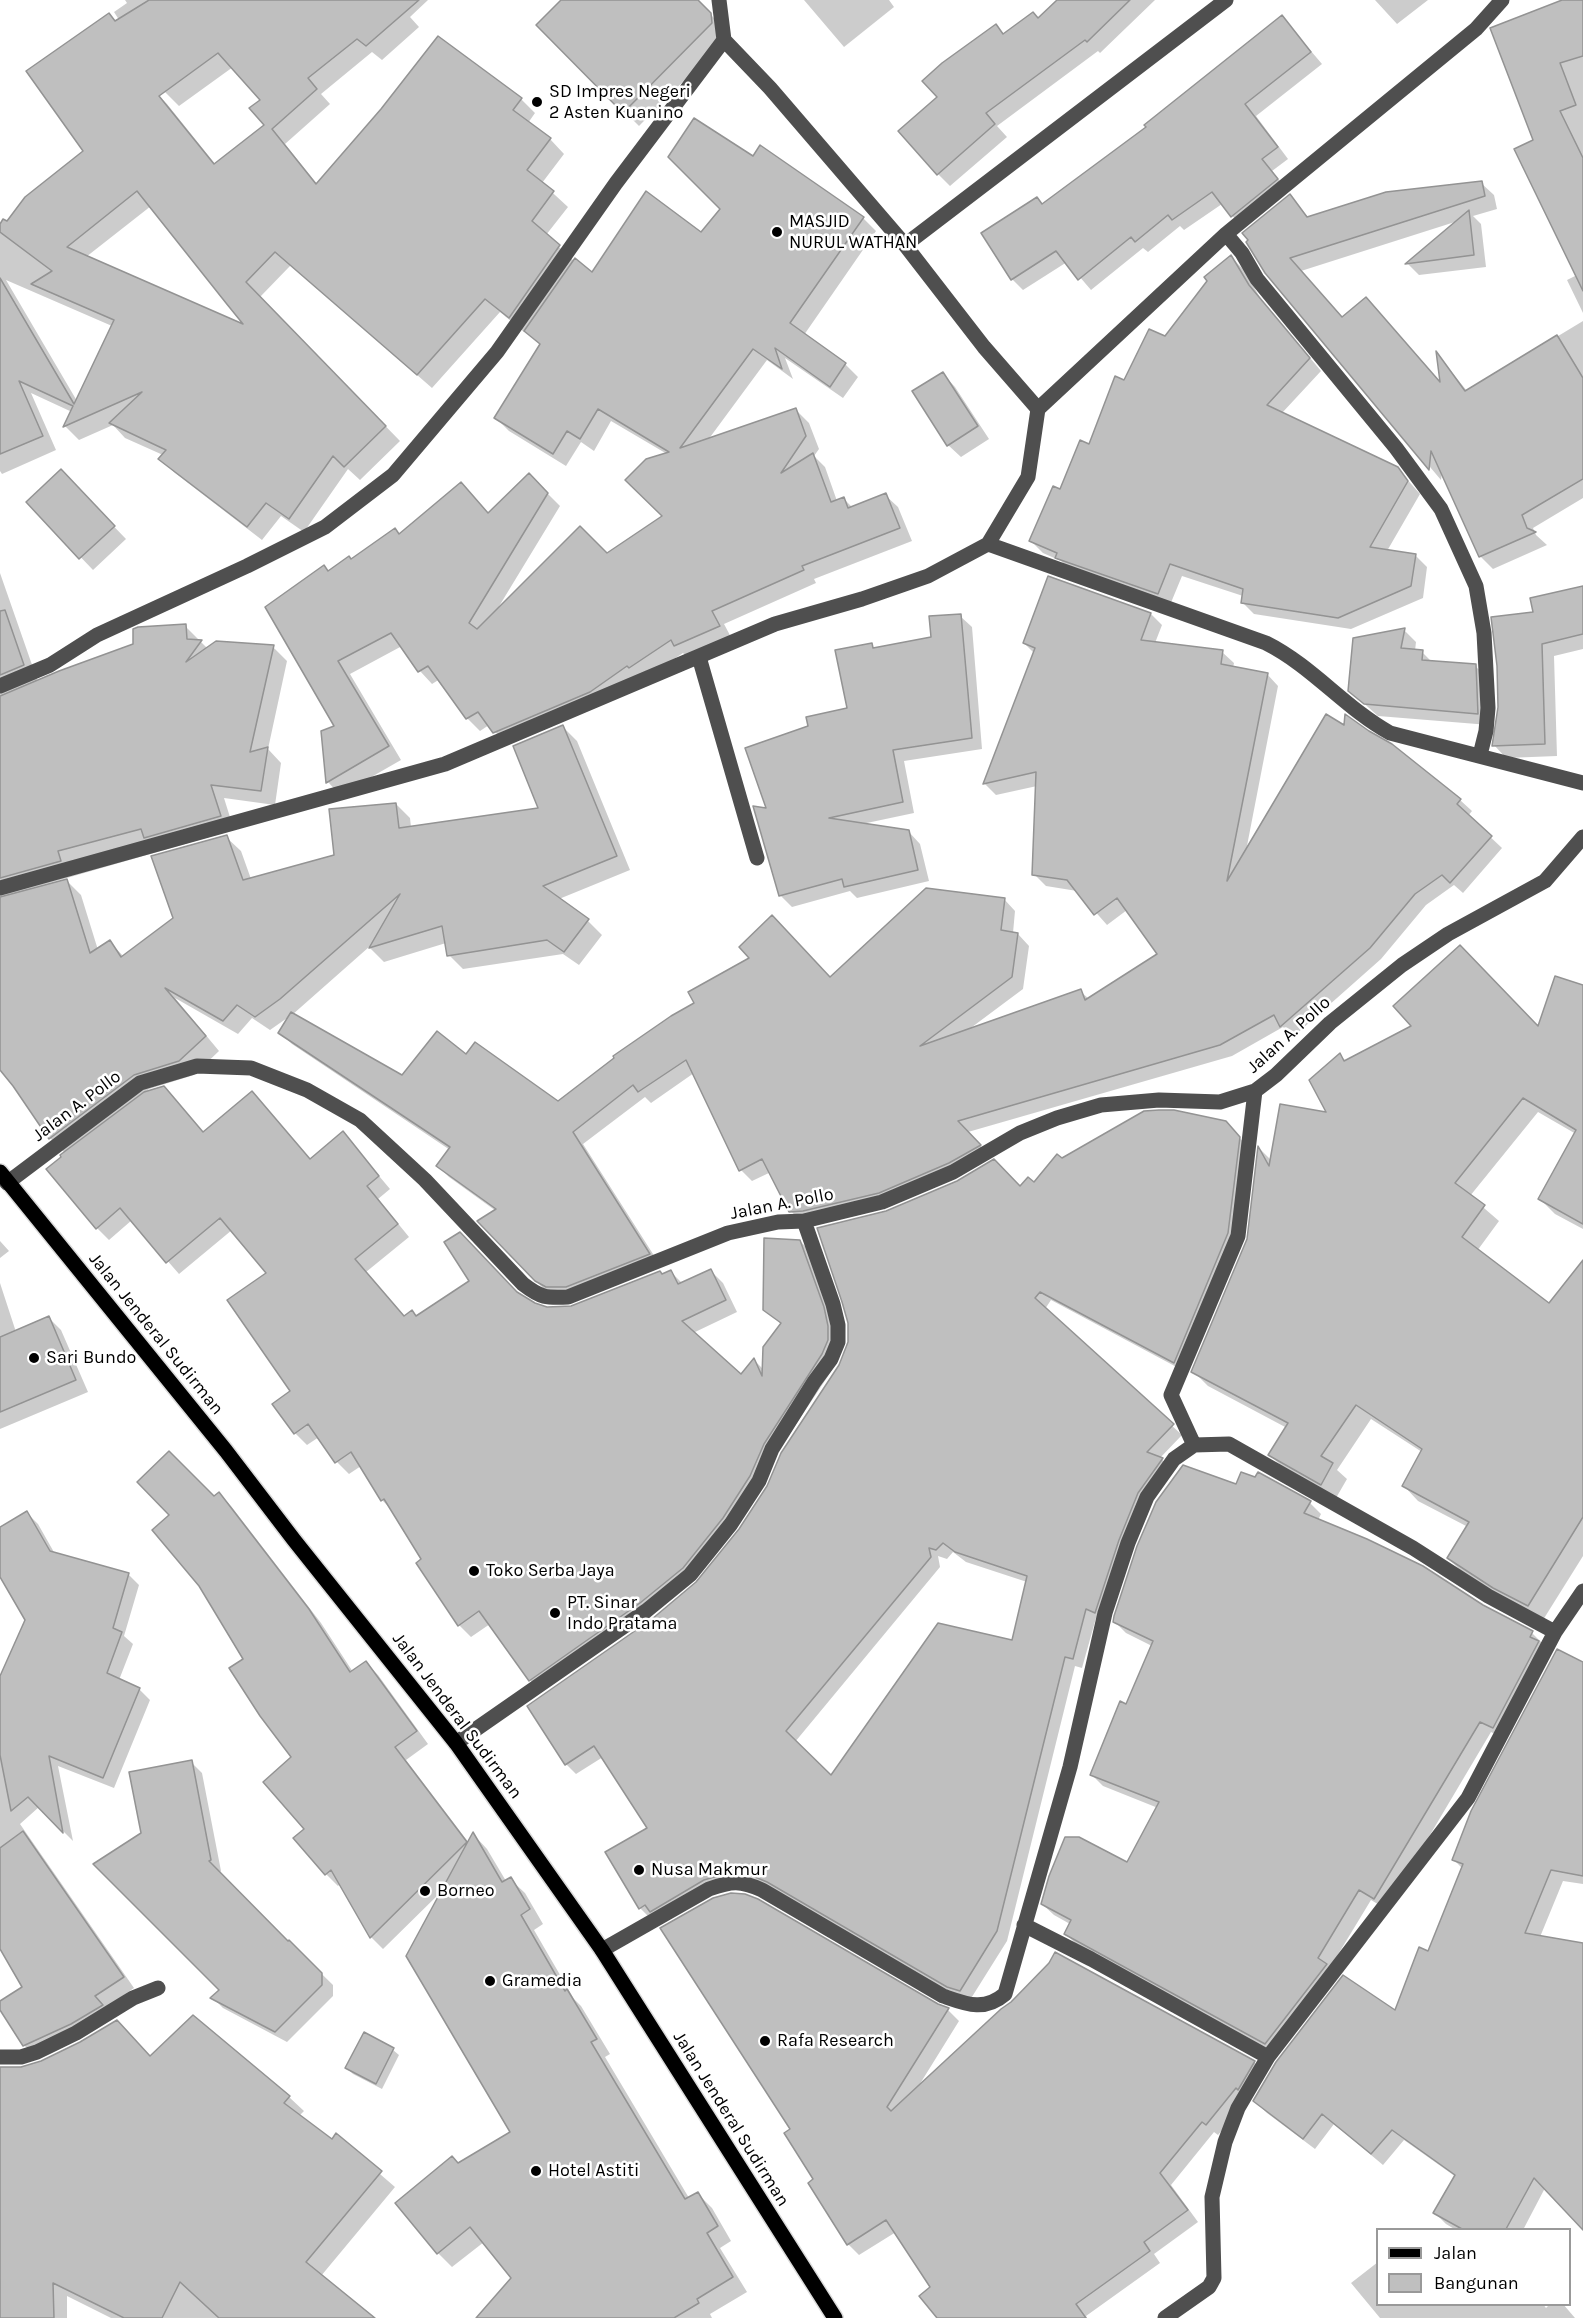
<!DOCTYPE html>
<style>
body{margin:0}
#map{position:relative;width:1583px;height:2318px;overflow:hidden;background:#fff;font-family:Karla,sans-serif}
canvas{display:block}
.legend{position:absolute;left:1376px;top:2228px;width:195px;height:78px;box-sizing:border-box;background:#fff;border:2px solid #999;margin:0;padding:8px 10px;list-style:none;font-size:18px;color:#000}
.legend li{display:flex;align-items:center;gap:12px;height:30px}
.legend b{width:30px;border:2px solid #999}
</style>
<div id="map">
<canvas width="1583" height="2318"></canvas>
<ul class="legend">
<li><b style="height:8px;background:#000"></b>Jalan</li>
<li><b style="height:16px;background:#bfbfbf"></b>Bangunan</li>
</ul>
</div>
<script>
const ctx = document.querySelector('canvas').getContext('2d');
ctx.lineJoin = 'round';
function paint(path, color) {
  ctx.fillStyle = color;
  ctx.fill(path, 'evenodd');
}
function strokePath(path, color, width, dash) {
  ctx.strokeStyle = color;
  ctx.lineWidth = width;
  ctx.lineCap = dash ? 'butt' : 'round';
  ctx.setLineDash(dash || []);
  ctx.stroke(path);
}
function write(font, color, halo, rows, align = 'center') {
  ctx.font = font + ' Karla,sans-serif';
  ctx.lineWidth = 5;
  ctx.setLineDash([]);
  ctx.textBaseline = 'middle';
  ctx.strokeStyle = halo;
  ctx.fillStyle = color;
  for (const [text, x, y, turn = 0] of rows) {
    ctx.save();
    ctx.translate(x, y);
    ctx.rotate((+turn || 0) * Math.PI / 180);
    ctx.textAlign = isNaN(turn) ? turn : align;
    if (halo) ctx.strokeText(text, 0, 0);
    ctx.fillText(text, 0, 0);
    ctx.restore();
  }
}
paint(new Path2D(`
 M125,0h303l-18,17 9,10 -37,33 -10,-8 -51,42 9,10 -45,40 33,41 203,-86 14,14 -7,10 22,16 14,15 -22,29 26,24 -22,28 28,26 19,13 108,-40 21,-25 31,-51 110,60 13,13 -72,104 41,29 13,13 -15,21 -58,-40 8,21 -26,-19 -59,80 88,-30 13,13 10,26 -5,7 11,11 12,34 6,-3 10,10 32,-13 13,12 14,34 -98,38 2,4 -92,41 8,15 -44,19 -5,-5 -40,27 -136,65 -18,-20 -9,6 -13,-13 -27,-39 -8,5 -12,-13 -18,-25 -52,28 51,86 -61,35 -12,-13 -6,-50 14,-5 -7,-154 70,-38 90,-21 40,-39 31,31 -62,102 109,-53 57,-39 3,-62 -56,-33 -17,30 -13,-9 -15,24 -57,-35 -13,-13 45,-73 -16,-15 -1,2 -24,-20 -68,76 -141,-123 -31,32 140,144 -40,39 -12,-11 -44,63 -23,-16 -19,24 -87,-67 -15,-14 3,-4 -38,-17 -12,-13 -34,15 -14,-14 7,-14 -41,-19 25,57 -54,24 -2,-3v-238l26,-35 59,-47 68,-61 14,14 49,61 50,-40 -4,-25 -29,-33 -54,39 -14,-14 -51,-80 13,-9zM151,206l97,122 -162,-71zM6,280l106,46 -35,75z
 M563,0h133l29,29 1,9 -87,88 -101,-101z
 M804,0h85l5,7 -50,40z
 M1059,0h96l-55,53 -2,-2 -101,75 10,11 -57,49 -12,-12 1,-77 57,-71 9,9 33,-15z
 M1375,0h53l-31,24z
 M1564,0h19v313l-16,-33 10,-5 -42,-135z
 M1282,17l40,47 -66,52 32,43 -16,12 16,20 -45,37 -21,-24 -38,26 -4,-4 -32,26 -5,-4 -52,42 -24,-28 -44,28 -11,-11 25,-80 6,6 105,-77z
 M1481,183l13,12 3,14 -24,7 8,8 5,43 -67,8 -11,-11 50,-43 -157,50 42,47 23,-19 75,85 -3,-29 29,36 116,-70v177l-50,30 3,7 11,10 -54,24 -13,-13 -38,-84 -1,8 -175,-207 23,-77 20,22z
 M1231,257l12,12 18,30 60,72 -39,42 115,55 23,26 -33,57 28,4 12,12 -4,31 -72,31 -97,-15 -12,-12 1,-6 -61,-20 -12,29 -101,-36 -8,-8 -18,-8 -12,-12 58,-95 36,-64 41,-44z
 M943,374l12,13 34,52 -28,18 -13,-12z
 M73,484l53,55 -33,31 -65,-68z
 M0,573l38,109 147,-56 23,23 65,-2 14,14 -19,88 13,14 -6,42 -51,-7 10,32 -202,58 1,2 34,-9 14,14 17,55 12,-8 14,15 51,-38 51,-82 15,14 10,28 85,-23 60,-52 14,14 1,9 130,-18 21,-83 15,15 53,129 -71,29 29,22 14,14 -23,30 -16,-11 -100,15 -14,-14 -3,-12 -62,19 -15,-15 -77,68 110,62 64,-21 92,47 446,-204 11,12 -2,22 5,1 11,12 -6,43 -55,41 112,-39 9,8 70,-44 -32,-45 -20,15 -30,-34 -31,-5 -12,-12 3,-88 -41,9 -11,-11 50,-130 -11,-11 127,-29 11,11 -7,18 67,9 12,11 -1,5 34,6 11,12 -32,165 100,-124 22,5 23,13 69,55 12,11 -4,5 34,32 -39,45 -9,-8 -28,20 -45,54 -88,78 -10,-10 -51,29 -264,76 23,25 -189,66 -11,-12 -20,-39 -19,9 -11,-11 -47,-97 -43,30 -6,-6 -62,47 77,121 -97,33 -20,-10 -12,-12 -35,-65 -47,-34 -11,-11 12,-16 -158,-106 -12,-12 10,-16 -20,14 -18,-12 -14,16 -63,-36 44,53 -25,24 -45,14 -7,5 22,-6 40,45 48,-40 59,67 32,-27 47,56 -12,10 31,38 -43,35 39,45h11l102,-23 16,11 13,3h25l99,-36 12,12 28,-13 12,12 14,29 -44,21 48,44 13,-17 10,10 18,-45 -17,-16 35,-68 12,12 23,67 -1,47 -59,89 -40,75 -193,161 -12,-12 -40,-56 -19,13 -12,-12 -36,-65 -30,-49 -11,-11 -21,-34 -12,8 -12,-12 -18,-25 -12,8 -12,-12 -3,-42 -24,-117 -36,-44 -53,44 -47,-54 -23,20 -12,-12 -32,-75 -15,-15 -50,-71z
 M1583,588v61l-29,7 3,100 -51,2 -12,-13 41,-132z
 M960,616l12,11 10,122 -78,12 10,52 -52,11 47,8 11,12 9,37 -72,17 -7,-7 -58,16 -12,-12 -12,-85 42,-83 38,-18 23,-64 4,4 57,-10z
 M1404,630l12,12 -1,9 7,1 11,11 42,3 13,12 1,47 -111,-9 -29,-26z
 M1583,987v242l-28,-15 -15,-15 36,-65 -38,-22 -68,84 29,25 -22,30 73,55 33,-44v294l-40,64 -34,-18 -46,-29 -15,-15 20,-31 -50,-26 -14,-15 18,-34 -51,-33 -34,51 10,9 -11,19 -51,-28 -15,-15 17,-27 -79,-42 -15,-15 56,-131 11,-91 12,12 57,-47 11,-59 7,7 192,-34z
 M1235,1133l14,15 -11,96 -54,127 -133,-71 -6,9 137,126 -22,23 12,10 -25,35 -42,119 -9,-4 -14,50 -7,-2 -68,275 -37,59 -11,-3 -213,-115 -96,36 -10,-10 10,-80 -47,-71 -27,17 -10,-10 86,-144 47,-38 321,-394 14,-3 28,-25zM953,1552l13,10 61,20 -14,60 -182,135 -36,-35 145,-175 -2,-11 9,3z
 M0,1241l9,10 -9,7z
 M0,1283l16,49 33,-14 12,12 27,62 -88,37z
 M1237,1486l73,17 11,11 -3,6 214,113 11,11 -38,95 -14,-7 -105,177 -15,-9 -94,155 -200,-110 -11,-11 4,-10 -16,-9 -12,-11 85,-40 31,-56 -55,-22 -11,-11 35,-69 25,-60 -26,-13 -11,-11z
 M219,1494l12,12 90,117 32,49 13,-9 12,12 50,69 -22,16 63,83 5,-8 13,14 19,32 4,-2 15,14 18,31 -9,6 40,69 7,7 29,48 -5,3 84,141 9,-4 14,14 19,33 -11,7 27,44 -37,22 2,4h-234l35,-40 -29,-36 -32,25 -14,-14 21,-88 53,-32 -70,-242 -59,58 -12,-12 -31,-53 -2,2 -12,-12 -30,-35 11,-10 -14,-71 -48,-99 -31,-161z
 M27,1513l11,11 17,30 73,20 11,11 -15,51 9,8 -14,36 20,9 11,11 -36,88 -56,-22 15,75 -34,-34 -19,17 114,164 -99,68 -11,-11 -24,-38v-4l24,-15 -24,-42v-266l26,-60 -26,-46v-45z
 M1583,1663v221l-20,-3 -23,56 43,7v283l-38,-39 -22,42h-67l-10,-6 -11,-11 21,-36 -52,-37 -21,25 -49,-41 -19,25 -48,-36 -12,-12 141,-88 32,-60 35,-84 -9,-9z
 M191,1762l11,11 19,98 -2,2 114,112v11l-46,46 -64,-34 -10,-10 8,-8 -78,-156z
 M937,2006l11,4 11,11 -41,66 336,-25 11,11 -17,26 -30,36 -4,-3 -43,53 27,37 -44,32 6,9 -74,53 1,2h-148l-7,-31 -36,-55 -37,23 -11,-11 -33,-64z
 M365,2034l28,16 6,5 -17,34 -29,-15 -6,-6z
 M151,2058l138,39 15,14 -5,5 33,25 4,-5 59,51 -74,89 52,42h-262l-44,-22v22h-67v-250z
 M1378,2262v42h165l3,4 4,-4h13l12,14h-195l-29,-35z`), '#0003');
const building = new Path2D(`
 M149,0h270l-53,46 -9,-7 -49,39 9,11 -45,40 44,55 65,-75 57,-73 84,62 -9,12 38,28 -24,32 27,21 -22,30 28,24 -51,73 -24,-19 -68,76 -142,-123 -29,30 140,144 -42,41 -11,-11 -44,63 -23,-16 -19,24 -89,-68 8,-9 -57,-27 33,-31 -79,35 10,-21 -54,-25 24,55 -43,18v-176l74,126 40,-84 -83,-36 21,-13 -52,-39v-8l3,-5 4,2 18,-24 58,-46 -57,-80 83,-58 6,8zM218,53l42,47 -11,8 15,17 -50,39 -55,-68zM137,191l89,112 17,21 -176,-77z
 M561,0h137l13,13 1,10 -89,90 -87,-88z
 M1057,0h73l-43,42 -2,-2 -99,73 9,11 -58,51 -39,-44 39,-34 -15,-16 20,-18 54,-39 7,10 30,-22 5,6z
 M1562,0h21v56l-23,7 16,42 -16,6 23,47v133l-69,-142 19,-9 -43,-112z
 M1282,15l29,37 -66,52 33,43 -16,12 16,20 -47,38 -19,-25 -40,28 -4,-5 -33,27 -4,-5 -53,43 -22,-29 -45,29 -30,-47 56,-36 5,7 104,-77 -2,-2z
 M694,118l59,38 7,-11 104,72 -74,106 56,40 -16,24 -55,-39 7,21 -29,-20 -73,99 116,-40 10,28 -25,37 32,-20 18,49 13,-5 4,11 38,-15 14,35 -98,38 2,4 -92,41 8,15 -46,20 -3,-6 -42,28 -2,-2 -37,26 -97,41 -15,-21 -12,7 -38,-53 -10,6 -27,-39 -53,28 51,85 -63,37 -5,-52 13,-5 -69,-119 59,-42 4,6 21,-15 2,3 44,-31 4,6 62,-52 27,31 41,-40 19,20 -79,130 8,6 103,-103 27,27 55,-37 -37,-36 21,-21 23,-7 -71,-43 -18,30 -13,-8 -14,23 -59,-36 46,-74 -16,-13 51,-73 17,14 54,-81 55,41 19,-23 -52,-52z
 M1482,181l3,15 -195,62 52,59 24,-20 74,85 -4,-31 29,40 92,-56 26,43v101l-61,36 5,13 9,4 -57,25 -48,-106 -2,19 -164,-197 -19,-31 2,-2 -6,-7 48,-39 17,23 79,-25z
 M1469,210l5,45 -69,9z
 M1231,255l18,30 61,73 -43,47 131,62 10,14 -38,66 46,7 -5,32 -73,32 -97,-15 2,-14 -73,-25 -12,30 -103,-36 2,-5 -28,-12 24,-55 7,3 20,-49 9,4 26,-68 9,4 25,-51 16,7 42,-55 -3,-4z
 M943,372l35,54 -31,20 -35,-55z
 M61,469l54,57 -36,33 -53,-57z
 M1048,576l103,37 -10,27 82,10 -2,14 47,9 -41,208 99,-167 18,11 1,-11 24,17 23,13 69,55 -4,5 35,32 -42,47 -8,-8 -27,19 -45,54 -90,79 -6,-12 -54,30 -262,76 23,24 -32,18 -70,30 -76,18 -14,1 -27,-53 -23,12 -53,-111 -48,32 -5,-7 -60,47 77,122 -84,33h-20l-11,-6 -58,-60 19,-12 -60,-43 14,-19 -172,-114 13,-21 111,63 35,-44 29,23 9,-12 83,59 56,-43 -1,-2 58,-40 23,-13 -6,-11 61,-34 -10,-11 33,-32 58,62 96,-89 79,10 -4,32 17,3 -6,44 -92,69 161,-57 4,11 72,-46 -40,-56 -23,17 -27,-35 -35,-5 4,-103 -53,12 52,-136 -12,-5z
 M1583,586v48l-41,10 3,100 -53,2 6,-39 -1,-41 -6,-49 42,-5 -3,-14z
 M5,610l19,55 -24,10v-64z
 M961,614l11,124 -79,12 10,52 -74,16 80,12 9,40 -74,17 -2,-8 -63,17 -26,-90 13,2 -21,-60 63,-22 -2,-9 41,-9 -12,-58 37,-7 1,5 58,-11 -2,-21z
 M186,624l1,15 15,1 -16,22 30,-21 58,4 -24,107 18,-5 -7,44 -50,-6 10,31 -77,22 -3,-9 -83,22 3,10 -61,17v-182l59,-25 74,-27v-15l5,-2z
 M1405,628l-4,20 22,2 -1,10 54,4 2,50 -114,-10 -16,-13 5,-53z
 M563,725l54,131 -74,30 46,33 -25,33 -17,-12 -100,16 -5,-30 -73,22 31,-54 -120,105 -25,18 -18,-12 -14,16 -58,-33 41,48 -27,25 -45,14 -85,64 -36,-53 -13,-16v-173l67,-18 23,74 20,-13 11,17 52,-39 -22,-62 76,-21 16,45 91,-25 -5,-46 67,-6 3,25 139,-20 -25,-62z
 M1460,945l78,81 17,-50 28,9v239l-45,-25 38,-69 -53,-32 -68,85 30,22 -23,32 87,66 34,-43v257l-55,89 -35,-18 -46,-30 22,-36 -67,-36 20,-37 -66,-44 -35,51 12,7 -12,22 -53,-30 20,-32 -97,-51 56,-133 11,-93 11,20 11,-62 46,8 -17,-32 31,-27 4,8 67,-35 -18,-20z
 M164,1086l39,46 49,-41 58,68 33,-28 36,45 -12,10 31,38 -43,35 49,57 8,-6 4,6 53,-35 -25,-39 16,-10 57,60 18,11 12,4 24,-1 89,-35 2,3 9,-4 7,14 33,-15 15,31 -44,21 59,53 13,-16 8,18 1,-29 18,-24 -18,-13 1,-72 36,2 24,67 4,19v14l-6,14 -58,90 -14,32 -27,42 -40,50 -43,35 -111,78 -50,-70 -21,15 -42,-63 5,-4 -37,-60 -3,2 -30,-49 -16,11 -27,-39 -14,10 -22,-30 18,-13 -63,-91 39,-27 -46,-55 -54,45 -46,-55 -24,21 -50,-60 15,-12 -1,-2 84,-63z
 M1159,1110h15l52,11 14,16 -12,96 -54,130 -134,-71 -5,6 139,126 -27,28 16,6 -25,35 -19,47 -24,73 -9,-4 -13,50 -8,-2 -68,274 -37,60 -13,-4 -180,-105 -17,-7 -15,-2 -21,4 -10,3 -54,32 -5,-7 -6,4 -34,-57 42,-24 -53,-82 -29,19 -38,-59 125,-87 44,-37 43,-53 28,-43 14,-33 58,-88 9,-23v-19l-6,-21 -25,-74 69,-17 71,-30 37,-22 26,27 8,-9 6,5 23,-28 5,4 82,-47zM943,1543l12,9 72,24 -15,64 -74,-17 -107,152 -45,-44 145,-174 -2,-9 7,2z
 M49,1316l27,64 -76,32v-75z
 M169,1451l45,45 5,-4 90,117 41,63 16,-11 51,70 -22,16 72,95 -97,96 -39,-68 -6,5 -32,-37 11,-9 -41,-47 28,-25 -31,-41 -31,-48 14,-9 -44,-73 -47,-56 17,-15 -32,-33z
 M1183,1465l53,19 5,-12 14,5 3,-5 53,29 -7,12 63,26 56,27 60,39 50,26 -3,6 9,4 -46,87 -13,-6 -106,177 -15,-9 -41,68 9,6 -62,80 -201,-110 7,-14 -30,-16 8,-28 16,-39h14l48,25 32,-60 -69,-27 30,-74 6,3 27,-63 -40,-19 1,-6 23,-70 19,-44z
 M27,1511l23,40 79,22 -16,55 9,4 -15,41 33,15 -37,90 -54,-22 14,77 -35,-36 -17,14 -11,-56v-79l25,-56 -25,-43v-50z
 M1557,1649l26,13v214l-32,-6 -26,63 58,10v287l-49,-52 -28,51h-44l-29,-16 22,-38 -63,-45 -21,24 -49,-40 -19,25 -50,-38 23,-39 67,-87 52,35 24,-63 9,4 35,-87 -11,-4 19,-49z
 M192,1760l19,100 -2,1 79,80 1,-1 33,33v12l-47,47 -65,-34 9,-8 -126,-126 48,-31 -12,-61z
 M23,1831l101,146 -29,19 8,9 -32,19 -48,22 -23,-36v-9l22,-14 -22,-38v-101z
 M473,1832l29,50 9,-5 19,32 -9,6 44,76 2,-2 30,50 -6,3 94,157 13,-7 20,34 -11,7 26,44 -36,22 2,4 -25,15h-198l35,-40 -41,-51 -33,27 -42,-51 57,-47 6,7 52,-31 -104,-176z
 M731,1893l14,1 13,5 180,105 11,4 -62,99 4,4 110,-102 10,-7 38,-39 6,-11 200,109 -17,29 -2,-2 -30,37 -4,-3 -42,51 28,37 -44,32 6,9 -74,53 10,14h-149l-18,-22 11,-9 -44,-67 -39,25 -39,-62 5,-4 -29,-46 6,-4 -130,-201 53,-30z
 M193,2015l97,81 -6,7 48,36 4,-6 46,38 -76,91 69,56h-156l-39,-36 -18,36h-38l-71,-35 1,35h-54v-251h21l20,-6 39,-19 37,-22 33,36z
 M364,2032l30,16 -18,36 -31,-16z`);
paint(building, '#bfbfbf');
strokePath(building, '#939393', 1.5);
const major = new Path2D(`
 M0,1172l226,279 68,89 162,203 146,207 233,368`);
strokePath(major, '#dbdbdb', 18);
strokePath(new Path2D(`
 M719,0l5,40 46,48 135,157 79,102 54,62
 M1226,234l16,19 15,26 139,169 45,61 35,77 8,47 4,75 -2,23 -6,24
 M905,245l321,-245
 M988,544l278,99c46,23 79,65 124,90l193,50
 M699,657l58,201
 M0,686l50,-21 47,-30 150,-69 78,-39 68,-52 104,-123 119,-169 108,-143
 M0,888l445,-124 330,-140 87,-25 66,-23 60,-32 40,-67 10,-68 188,-175 250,-205 26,-29
 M7,1183l133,-100 57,-17 54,2 56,22 53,30 65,60 98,104c18,14 23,14 45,13l160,-64 50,-11 26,-1 78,-19 71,-30 67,-39 37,-15 44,-13 58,-5 61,2 35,-11 21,-16 54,-52 72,-58 46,-31 97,-53 38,-44
 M1194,1445l-23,-50 67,-159 17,-145
 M456,1743l190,-132 44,-36 41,-51 28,-43 13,-32 42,-67 17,-23 7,-17v-17l-5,-21 -29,-83
 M1024,1925l67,34 177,98
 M602,1950l107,-61c23,-8 31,-9 53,1l181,106c23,8 41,16 62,-2l65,-227 35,-154 23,-70 19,-46 27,-38 20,-14 35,-1 184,104 75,48 67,36 28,-41
 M0,2057h21l16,-5 39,-19 57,-35 25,-10
 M1165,2318l44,-31 5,-9 -2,-81 13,-55 13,-34 30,-51 200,-259 87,-166`), '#4f4f4f', 15);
strokePath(major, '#000', 15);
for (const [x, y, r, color] of [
 [537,102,6,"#000"],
 [777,232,6,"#000"],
 [34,1358,6,"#000"],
 [474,1571,6,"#000"],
 [555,1613,6,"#000"],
 [639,1870,6,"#000"],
 [425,1891,6,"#000"],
 [490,1981,6,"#000"],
 [765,2041,6,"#000"],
 [536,2171,6,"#000"]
]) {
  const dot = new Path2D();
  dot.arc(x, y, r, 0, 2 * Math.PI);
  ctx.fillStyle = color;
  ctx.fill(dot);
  strokePath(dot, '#fff', 2);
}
write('18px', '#000', '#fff', [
 ["SD Impres Negeri",549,92],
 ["2 Asten Kuanino",549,113],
 ["MASJID",789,222],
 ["NURUL WATHAN",789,243],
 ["Sari Bundo",46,1358],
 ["Toko Serba Jaya",486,1571],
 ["PT. Sinar",567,1603],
 ["Indo Pratama",567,1624],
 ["Nusa Makmur",651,1870],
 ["Borneo",437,1891],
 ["Gramedia",502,1981],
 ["Rafa Research",777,2041],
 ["Hotel Astiti",548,2171]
], 'left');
write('18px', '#000', '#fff', [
 ["Jalan A. Pollo",1289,1035,-42],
 ["Jalan A. Pollo",77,1106,-37],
 ["Jalan A. Pollo",782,1204,-11],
 ["Jalan Jenderal Sudirman",156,1334,51],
 ["Jalan Jenderal Sudirman",457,1716,53],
 ["Jalan Jenderal Sudirman",731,2119,58]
]);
</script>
